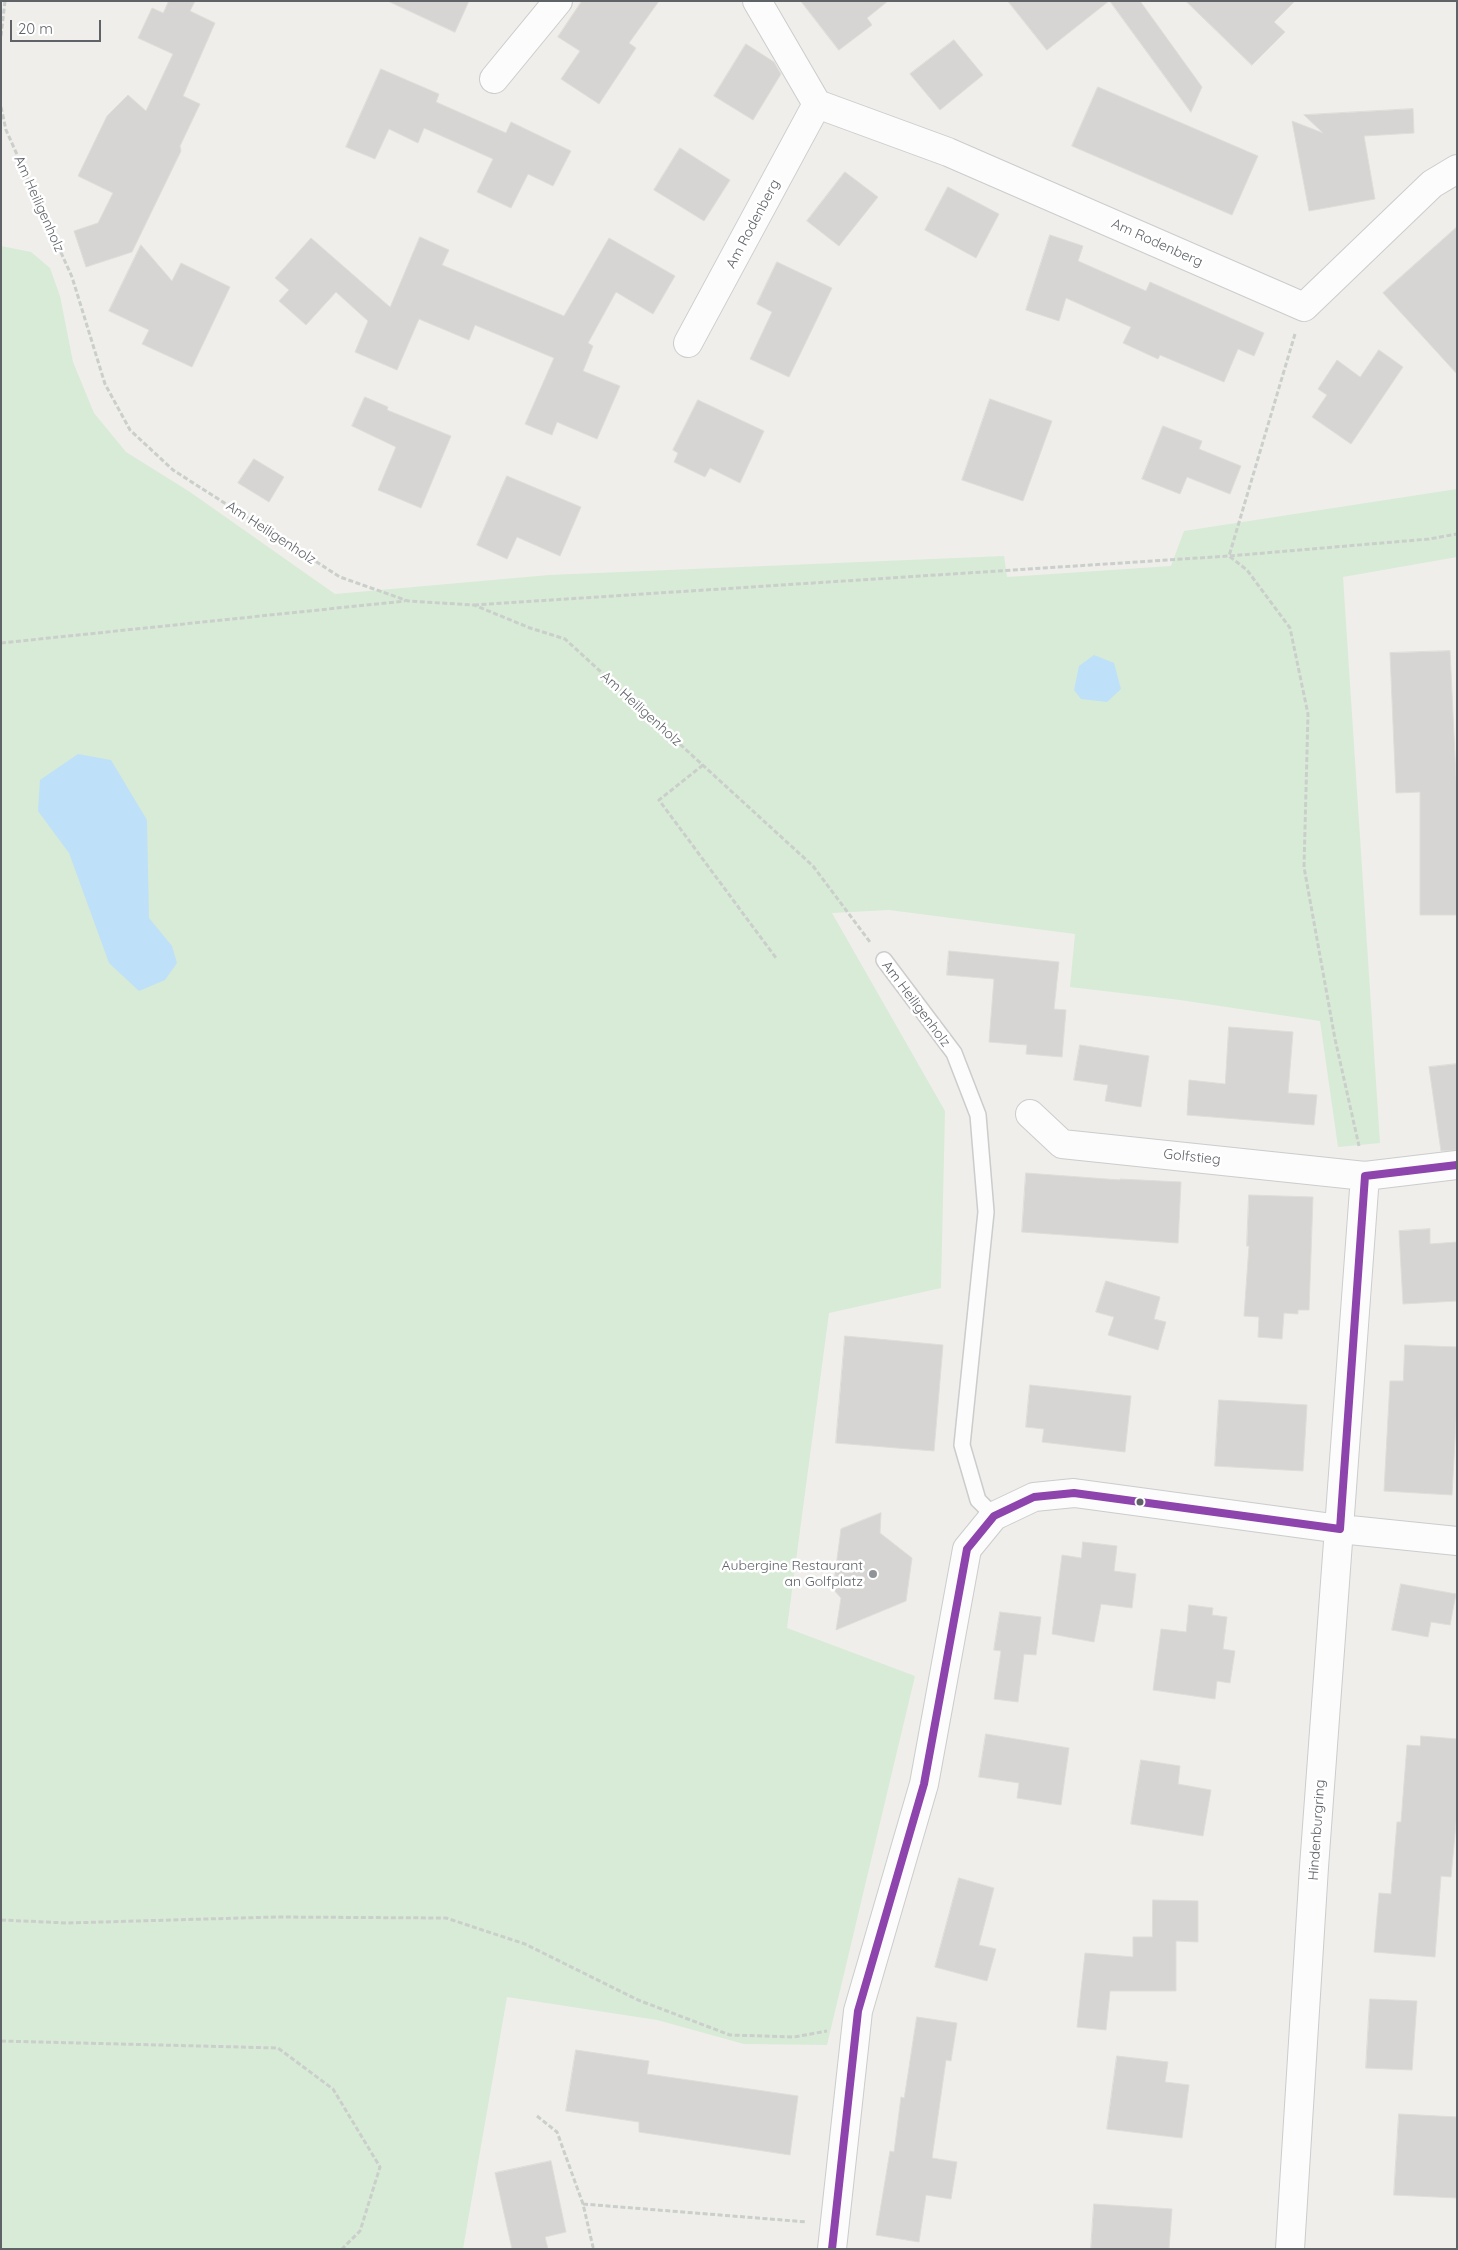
<!DOCTYPE html>
<style>
body{margin:0}
#map{position:relative;width:1458px;height:2250px;overflow:hidden;background:#efeeea;font-family:Quicksand,sans-serif}
canvas{display:block}
.frame{position:absolute;inset:0;border:2px solid #5f6368;pointer-events:none}
.scale{position:absolute;left:10px;top:20px;width:91px;height:22px;box-sizing:border-box;border:2px solid #5f6368;border-top:0;padding-left:6px;font-size:15px;line-height:18px;white-space:nowrap;color:#5f6368;-webkit-text-stroke:4px #fff;paint-order:stroke}
</style>
<div id="map">
<canvas width="1458" height="2250"></canvas>
<div class="frame"></div>
<div class="scale">20 m</div>
</div>
<script>
const ctx = document.querySelector('canvas').getContext('2d');
ctx.lineJoin = 'round';
function paint(path, color) {
  ctx.fillStyle = color;
  ctx.fill(path, 'evenodd');
}
function strokePath(path, color, width, dash) {
  ctx.strokeStyle = color;
  ctx.lineWidth = width;
  ctx.lineCap = dash ? 'butt' : 'round';
  ctx.setLineDash(dash || []);
  ctx.stroke(path);
}
function write(font, color, halo, rows, align = 'center') {
  ctx.font = font + ' Quicksand,sans-serif';
  ctx.lineWidth = 5;
  ctx.setLineDash([]);
  ctx.textBaseline = 'middle';
  ctx.strokeStyle = halo;
  ctx.fillStyle = color;
  for (const [text, x, y, turn = 0] of rows) {
    ctx.save();
    ctx.translate(x, y);
    ctx.rotate((+turn || 0) * Math.PI / 180);
    ctx.textAlign = isNaN(turn) ? turn : align;
    if (halo) ctx.strokeText(text, 0, 0);
    ctx.fillText(text, 0, 0);
    ctx.restore();
  }
}
paint(new Path2D(`
 M1,246l30,6 19,16 10,28 13,66 21,51 32,39 64,40 145,102 214,-19 455,-19 3,21 164,-11 13,-35 273,-42v68l-114,20 37,566 -42,4 -18,-126 -140,-21 -110,-13 5,-53 -186,-24 -57,3 113,198 -4,177 -112,25 -42,315 128,48 -88,369 -83,-1 -87,-24 -150,-23 -44,252h-462z`), '#d8ebd6');
paint(new Path2D(`
 M1094,655l20,8 7,26 -14,13 -26,-3 -7,-9 5,-24z
 M78,754l33,6 36,60 2,98 23,28 5,17 -12,17 -26,11 -30,-28 -40,-110 -31,-42 2,-31z`), '#bfe0f9');
const building = new Path2D(`
 M169,1h26l-5,10 25,12 -32,73 17,8 -20,42 1,5 -49,101 -46,15 -12,-36 24,-8 15,-30 -35,-17 29,-60 21,-21 18,16 27,-57 -35,-16 14,-30 11,5z
 M388,1h81l-14,31z
 M582,1h77l-30,42 7,5 -37,56 -38,-25 19,-28 -22,-14z
 M801,1h87l-21,17 5,7 -33,25z
 M1008,1h101l-62,49z
 M1110,1h30l62,86 -11,25z
 M1186,1h109l-21,21 11,10 -33,33z
 M954,40l29,35 -43,35 -30,-36z
 M746,44l28,18 7,12 -28,46 -39,-24z
 M381,69l58,25 -3,8 70,31 5,-11 60,29 -18,35 -25,-12 -17,34 -34,-16 16,-33 -69,-31 -6,15 -29,-14 -14,30 -29,-12z
 M1098,87l160,69 -26,59 -160,-69z
 M1413,109l1,24 -50,3 11,63 -66,12 -17,-90 31,12 -19,-18z
 M680,148l50,32 -26,41 -50,-31z
 M845,172l33,25 -39,49 -32,-25z
 M948,187l51,27 -23,44 -51,-28z
 M1457,227v147l-74,-81z
 M1050,235l33,11 -5,15 68,30 4,-9 114,51 -10,23 -16,-7 -14,33 -64,-27 -2,4 -35,-16 8,-16 -65,-29 -7,23 -33,-11z
 M420,237l29,13 -7,15 122,51 45,-78 66,38 -22,38 -37,-22 -28,51 5,3 -10,25 37,15 -23,53 -40,-17 -5,13 -27,-11 29,-66 -79,-33 -6,15 -50,-21 -22,51 -42,-18 13,-31 -32,-29 -30,33 -27,-24 10,-11 -14,-12 36,-40 79,69z
 M141,245l31,36 9,-18 49,24 -38,80 -50,-23 7,-14 -40,-19z
 M777,262l55,26 -43,89 -39,-18 22,-47 -15,-8z
 M1379,350l24,17 -52,77 -39,-27 15,-22 -9,-6 19,-29 23,17z
 M365,397l23,10 -1,3 64,26 -30,72 -43,-18 18,-43 -44,-21z
 M990,399l62,22 -29,80 -61,-21z
 M698,400l66,31 -24,52 -30,-15 -5,9 -31,-15 4,-9 -5,-3z
 M1163,426l39,15 -3,8 42,17 -11,28 -43,-17 -7,17 -38,-15z
 M254,459l30,18 -15,25 -31,-19z
 M507,476l74,31 -21,49 -43,-19 -10,22 -30,-14z
 M1450,651l7,147v117h-37v-123l-24,1 -6,-140z
 M949,951l110,11 -5,47 12,1 -4,47 -36,-3 1,-9 -38,-3 5,-63 -47,-4z
 M1229,1027l64,5 -5,61 29,2 -3,30 -127,-10 2,-35 36,4z
 M1080,1045l69,11 -8,51 -36,-6 3,-16 -34,-5z
 M1457,1064v86l-16,1 -12,-84z
 M1026,1173l94,7v-1l61,3 -3,61 -156,-11z
 M1249,1195l64,2 -4,113h-11v4l-14,-1 -2,26 -24,-2 1,-20 -15,-1 5,-70h-2z
 M1430,1229v15l27,-2v59l-54,3 -4,-73z
 M1106,1281l54,16 -6,22 12,3 -8,28 -50,-15 6,-18 -18,-5z
 M845,1336l98,9 -9,106 -98,-8z
 M1405,1345l52,2v56l-5,92 -68,-4 6,-110h13z
 M1030,1385l101,11 -6,56 -83,-10 2,-13 -18,-2z
 M1219,1400l88,5 -4,66 -88,-5z
 M881,1513l-1,20 32,25 -6,43 -70,29 5,-32 -8,-9 8,-60z
 M1083,1542l34,4 -3,25 22,3 -4,34 -31,-4 -7,38 -42,-8 10,-79 19,3z
 M1401,1584l55,10 -6,31 -19,-3 -3,15 -36,-7z
 M1189,1605l24,3 -1,7 15,2 -4,32 12,2 -5,32 -13,-2 -2,18 -62,-9 8,-61 25,3z
 M1000,1612l41,5 -5,38 -12,-1 -6,48 -24,-3 7,-48 -7,-1z
 M986,1734l83,14 -8,57 -44,-7 2,-15 -40,-6z
 M1421,1736l36,3v74l-6,64 -10,-1 -6,81 -61,-5 5,-59 12,1 6,-72h4l6,-77 13,1z
 M1141,1760l39,6 -2,18 33,6 -8,46 -72,-12z
 M959,1878l35,10 -15,57 17,4 -9,32 -52,-14z
 M1153,1900l45,1v41l-22,-1v50h-66l-4,39 -29,-3 8,-74 48,4v-20h19z
 M1370,1999l47,2 -5,69 -46,-2z
 M917,2017l40,6 -6,38 -5,-1 -14,98 25,4 -6,37 -25,-4 -7,47 -43,-7 14,-84 4,1 7,-55 3,1z
 M576,2050l73,11 -2,13 151,22 -8,59 -151,-23v-10l-73,-11z
 M1117,2056l51,6 -3,20 24,3 -7,53 -75,-9z
 M1399,2114l58,3v81l-63,-3z
 M551,2161l15,71 -21,5 3,12h-36l-17,-76z
 M1094,2204l78,5 -3,40h-78z`);
paint(building, '#d6d5d3');
strokePath(building, '#deddd9', 1);
const service = new Path2D(`
 M884,960l70,93 24,62 8,97 -24,233 16,55 16,16`);
const minor = new Path2D(`
 M757,1l60,103 131,48 356,155 128,-123 25,-15
 M494,79l64,-78
 M688,343l129,-239
 M1030,1114l32,30 303,32
 M832,2249l26,-238 66,-227 43,-235 27,-33 40,-19 40,-4 266,36 117,12
 M1290,2249l24,-382 51,-691 92,-11`);
strokePath(service, '#cbcccc', 18);
strokePath(minor, '#cbcccc', 30);
strokePath(new Path2D(`
 M1,36l4,-35
 M1,107l5,23 66,147 33,107 25,46 43,40 167,107 68,24 66,4 56,23 35,11 248,227 57,76
 M1295,334l-66,222 200,-17 28,-5
 M474,605l755,-49 18,14 43,58 18,86 -4,153 31,172 24,107
 M1,643l404,-42
 M703,765l-44,35 117,158
 M1,1920l66,3 209,-6 170,1 79,26 113,56 92,35 64,2 33,-6
 M1,2041l277,7 55,41 47,78 -20,64 -18,18
 M537,2116l20,16 26,72 10,43 -3,2
 M583,2204l224,18`), '#cacfcc', 3, [5, 2.5]);
strokePath(service, '#fdfcfc', 15);
strokePath(minor, '#fdfcfc', 28);
strokePath(new Path2D(`
 M832,2249l26,-238 66,-227 43,-235 27,-33 40,-19 40,-4 266,36 25,-353 92,-11`), '#8e44ad', 8);
for (const [x, y, r, color] of [
 [1140,1502,4.5,"#5f6368"],
 [873,1574,5,"#919496"]
]) {
  const dot = new Path2D();
  dot.arc(x, y, r, 0, 2 * Math.PI);
  ctx.fillStyle = color;
  ctx.fill(dot);
  strokePath(dot, '#fff', 2);
}
write('14px', '#5f6368', '#fff', [
 ["Am Heiligenholz",39,204,66],
 ["Am Rodenberg",753,224,-62],
 ["Am Rodenberg",1157,243,24],
 ["Am Heiligenholz",271,533,33],
 ["Am Heiligenholz",641,709,42],
 ["Am Heiligenholz",916,1004,53],
 ["Golfstieg",1192,1157,6],
 ["Hindenburgring",1317,1830,-86]
]);
write('14px', '#5f6368', '#fff', [
 ["Aubergine Restaurant",863,1566],
 ["an Golfplatz",863,1582]
], 'right');
</script>
